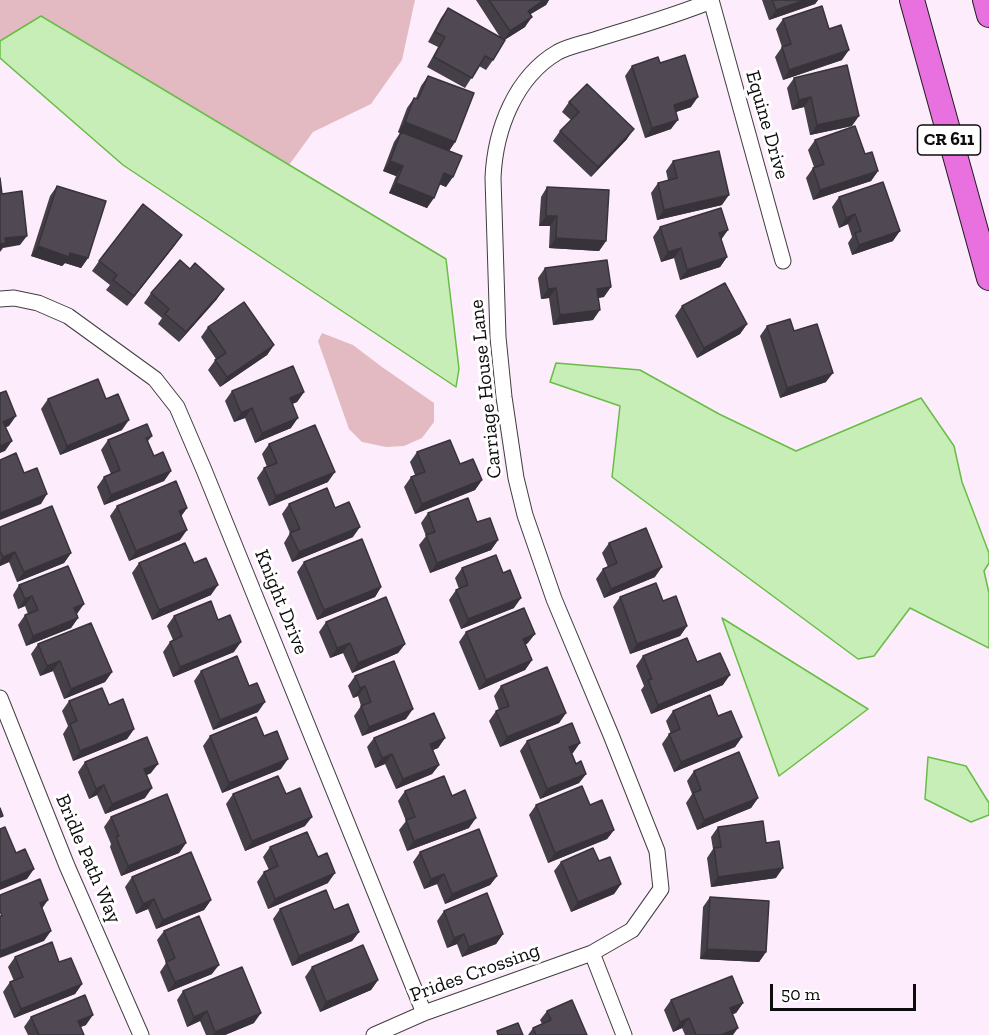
<!DOCTYPE html>
<style>
body{margin:0}
#map{position:relative;width:989px;height:1035px;overflow:hidden;background:#fdecfb;font-family:"Zilla Slab",serif}
canvas{display:block}
.scale{position:absolute;left:770px;top:984px;width:146px;height:27px;box-sizing:border-box;border:3px solid #0c0c0c;border-top:0;padding-left:8px;font-size:18px;line-height:21px;white-space:nowrap;color:#0c0c0c;-webkit-text-stroke:4px #fff;paint-order:stroke}
</style>
<div id="map">
<canvas width="989" height="1035"></canvas>
<div class="scale">50 m</div>
</div>
<script>
const ctx = document.querySelector('canvas').getContext('2d');
ctx.lineJoin = 'round';
function paint(path, color) {
  ctx.fillStyle = color;
  ctx.fill(path, 'evenodd');
}
function strokePath(path, color, width, dash) {
  ctx.strokeStyle = color;
  ctx.lineWidth = width;
  ctx.lineCap = dash ? 'butt' : 'round';
  ctx.setLineDash(dash || []);
  ctx.stroke(path);
}
function write(font, color, halo, rows, align = 'center') {
  ctx.font = font + ' "Zilla Slab",serif';
  ctx.lineWidth = 6;
  ctx.setLineDash([]);
  ctx.textBaseline = 'middle';
  ctx.strokeStyle = halo;
  ctx.fillStyle = color;
  for (const [text, x, y, turn = 0] of rows) {
    ctx.save();
    ctx.translate(x, y);
    ctx.rotate((+turn || 0) * Math.PI / 180);
    ctx.textAlign = isNaN(turn) ? turn : align;
    if (halo) ctx.strokeText(text, 0, 0);
    ctx.fillText(text, 0, 0);
    ctx.restore();
  }
}
paint(new Path2D(`
 M0,0h415l-13,60 -31,44 -58,28 -24,33 -248,-149 -41,25z
 M322,333l31,12 29,22 52,36v19l-12,16 -18,8 -18,1 -24,-5 -13,-13 -31,-88z`), '#e3bac2');
const water = new Path2D(`
 M41,16l405,243 13,110 -3,18 -333,-222 -123,-107v-17z
 M556,363l84,7 79,44 77,37 125,-53 33,48 8,36 27,71v10l-5,8 5,22v55l-79,-40 -36,48 -16,3 -246,-182 8,-71 -70,-24z
 M722,618l146,91 -89,67z
 M928,757l38,9 23,37v12l-18,7 -46,-23z`);
paint(water, '#c8eeb7');
strokePath(water, '#68bd46', 1.5);
const minor = new Path2D(`
 M711,0l72,261
 M0,299l14,-1 24,5 30,13 87,63 22,28 27,63 220,543
 M0,698l67,168 74,169
 M592,953l32,82
 M374,1035l50,-22 168,-60 40,-23 29,-41 -4,-38 -46,-116 -57,-136 -29,-84 -9,-37 -12,-81 -6,-60 -5,-159c2,-48 22,-101 65,-126 11,-6 27,-9 39,-13 38,-12 77,-23 114,-38`);
const primary = new Path2D(`
 M912,0l77,278
 M985,0l4,15`);
strokePath(minor, '#3f3f3f', 17);
strokePath(primary, '#1d1d1d', 26);
strokePath(minor, '#fff', 15);
strokePath(primary, '#e871df', 24);
paint(new Path2D(`
 M476,0h73l-3,5 -16,9 -5,13 -21,13 -11,20 -7,10 -7,-4 -14,22 -38,-21 11,-20 -10,-5 13,-24 7,-10 52,29z
 M762,0h56l-3,4 -46,16z
 M783,19l46,10 13,31 -59,20 -8,-23 7,-10 -6,-18z
 M660,63l31,44 -15,5 -5,17 -26,9 -20,-62 7,-10z
 M428,76l27,66 -6,9 -3,36 -7,-3 -12,24 -38,-15 7,-17 -13,-5 11,-29 6,-9 -2,-1 9,-24 7,-10h2l5,-12z
 M794,78l58,48 -42,9 -6,-28 -12,3 -5,-22z
 M569,102l58,37 -36,38 -38,-36 7,-10 11,-11 -9,-8z
 M815,140l50,14 13,17 -7,10 -58,19 -7,-22 7,-10 1,-1 -6,-17z
 M673,161l49,44 -65,15 -6,-27 7,-10 10,-3 -2,-9z
 M57,186l31,72 -7,10 -16,-5 -3,3 -31,-10 19,-60z
 M547,187l59,54 -7,10 -50,-3 1,-22h-11l2,-29z
 M839,197l54,44 -41,14 -4,-12 4,-6 -4,-13 -9,4 -7,-21z
 M660,227l61,13 6,17 -7,10 -40,13 -6,-22 -13,4 -8,-25z
 M175,245l-48,61 -21,-16 4,-5 -18,-14 7,-10z
 M545,268l59,29 -6,1 -5,22 -40,5 -4,-27 -8,1 -3,-21z
 M151,293l66,6 -38,43 -21,-18 4,-6 -18,-15z
 M682,306l65,18 -7,10 -43,24 -22,-42z
 M767,326l27,5 32,51 -46,16 -20,-62z
 M208,327l66,18 -7,10 -47,32 -12,-17 8,-11 -15,-22z
 M232,391l72,1 -7,10 -5,2 -1,24 -36,15 -10,-25 -11,4 -9,-21z
 M48,399h58l16,31 -62,25 -19,-46z
 M152,436l-4,5 6,15 17,15 -7,10 -60,24 -7,-18 7,-10 7,-3 -10,-24 7,-10z
 M269,444l59,38 -59,24 -12,-28 7,-10 3,-1 -5,-13z
 M417,452l43,12 22,16 -7,10 -60,24 -11,-27 7,-10 4,-2 -5,-13z
 M289,504l46,4 18,29 -61,25 -8,-19 6,-10 -8,-19z
 M117,506l70,2 -6,8 -1,24 -51,21 -19,-45z
 M428,513l49,9 21,18 -7,10 -61,23 -11,-28 7,-9 -5,-13z
 M0,527l71,26 -7,10 -47,19 -8,-20 -9,4z
 M609,543l46,34 -51,21 -8,-19 7,-10 5,-2 -6,-14z
 M304,562l77,25 -6,10 -58,23 -20,-48z
 M139,563l72,32 -59,25 -20,-47z
 M462,568l52,40 -53,21 -12,-29 7,-10 3,-1 -4,-11z
 M19,585l58,29 1,4 -7,10 -45,18 -8,-21 7,-10 3,-1 -3,-8 -7,3 -5,-14z
 M620,597l43,4 24,25 -7,10 -50,18 -17,-47z
 M174,616l44,4 16,32 -61,25 -10,-25 7,-10 3,-2 -6,-14z
 M326,622l79,22 -7,9 -46,20 -9,-20 -13,5 -11,-26z
 M466,632l62,11 -3,2 7,15 -7,10 -46,20 -20,-48z
 M38,644l74,28 -7,10 -41,17 -11,-28 -13,5 -9,-22z
 M643,656l80,29 -72,29 -10,-24 3,-4 -8,-20z
 M201,671l57,41 -45,18 -19,-49z
 M355,676l51,43 -44,17 -8,-20 7,-10 -3,-10 -5,2 -5,-12z
 M501,686l65,27 -7,10 -59,24 -11,-26 7,-10 3,-1 -5,-14z
 M69,701l40,4 25,24 -7,10 -54,22 -10,-27 5,-8 -6,-15z
 M673,711l45,5 24,21 -7,10 -61,25 -12,-28 7,-10h2l-5,-13z
 M210,736h54l17,33 -59,24 -19,-47z
 M374,738h71l-7,10 -5,2 6,15 -7,9 -36,15 -11,-25 -10,4 -8,-21z
 M527,741l46,12h-1l4,11 10,10 -7,9 -39,16 -20,-48z
 M85,762l66,11 -4,2 -2,23 -40,16 -8,-19 -8,4 -11,-27z
 M694,771l64,27 -7,10 -54,22 -11,-27 6,-9 -5,-13z
 M405,791l47,5 17,32 -62,23 -8,-21 7,-9 -8,-20z
 M233,794h53l19,32 -60,25 -19,-47z
 M536,805h54l24,25 -7,9 -59,24 -19,-48z
 M111,817l75,26 -7,10 -58,23 -11,-29 1,-3 -7,-17z
 M718,827l48,16 10,35 -65,9 -4,-29 6,-9 -2,-12z
 M270,847l58,36 -60,26 -11,-27 7,-10 5,-2 -6,-13z
 M420,852l77,24 -7,9 -45,19 -8,-20 -13,5 -11,-27z
 M561,862l60,22 -7,10 -43,18 -17,-41z
 M132,877l79,23 -7,10 -48,19 -8,-20 -12,5 -11,-27z
 M710,897l56,55 -7,10 -59,-3 3,-52z
 M280,909l54,1 25,22 -7,9 -60,25 -19,-47z
 M444,911l59,23 -7,10 -34,13 -5,-13 -10,4 -10,-27z
 M164,931l48,43 -44,18 -8,-20 6,-9 -9,-23z
 M15,957l44,5 23,22 -7,10 -61,24 -11,-26 7,-10 4,-1 -6,-14z
 M312,967l66,13 -7,10 -51,22 -15,-35z
 M183,991l71,32 -29,12h-19l-6,-14 -13,6 -10,-27z
 M671,1000l72,3 -7,10 -4,1 1,21h-48l-3,-7 -9,4 -9,-22z
 M547,1011l40,24h-59l5,-7 9,-4 -2,-4z
 M31,1017l55,8 -6,2 4,8h-56l-4,-8z`), '#453f47');
paint(new Path2D(`
 M544,0h5l-3,5 -25,15 7,-9z
 M805,0h13l-3,4 -46,16 7,-10z
 M532,17l-7,10 -22,14 7,-10z
 M849,50l-7,10 -59,20 6,-10z
 M698,97l-7,10 -24,8 7,-10z
 M811,97l-7,10 -12,3 7,-10z
 M859,116l-7,10 -42,9 7,-10z
 M678,120l-7,9 -26,9 7,-10z
 M405,122l50,20 -6,9 -51,-19z
 M634,129l-7,10 -36,38 7,-10z
 M390,161l13,5 -7,10 -13,-5z
 M878,171l-7,10 -58,19 7,-10z
 M444,173l9,4 -7,10 -9,-4z
 M396,183l38,15 -7,10 -38,-15z
 M729,195l-7,10 -65,15 7,-10z
 M855,214l-7,10 -9,4 7,-10z
 M546,216h11l-7,10h-11z
 M728,230l-7,10 -2,-7z
 M900,231l-7,10 -41,14 7,-10z
 M182,235l-7,10 -48,61 7,-10z
 M27,236l-7,9 -17,3 -3,4v-8l5,-6z
 M556,238l50,3 -7,10 -50,-3z
 M38,246l32,7 18,5 -7,10 -16,-5 -3,3 -31,-10z
 M681,248l-7,10 -13,4 7,-10z
 M727,257l-7,10 -40,13 7,-10z
 M611,287l-7,10 -14,2 7,-10z
 M556,288l-7,10 -8,1 7,-10z
 M224,289l-7,10 -38,43 7,-10z
 M600,310l-7,10 -40,5 7,-10z
 M747,324l-7,10 -43,24 7,-10z
 M274,345l-7,10 -47,32 7,-10z
 M833,373l-7,9 -46,16 7,-10z
 M304,392l-7,10 -14,6 7,-10z
 M252,408l-7,10 -11,4 7,-9z
 M16,416l-7,10 -9,4 3,-8z
 M298,418l-7,10 -36,15 7,-10z
 M129,420l-7,10 -62,25 7,-9z
 M12,441l-7,10 -5,2v-7z
 M171,471l-7,10 -60,24 7,-10z
 M335,472l-7,10 -59,24 7,-10z
 M482,480l-7,10 -60,24 7,-10z
 M47,494l-6,10 -41,16v-7z
 M187,508l-7,10 -1,-7z
 M360,527l-7,10 -61,25 7,-10z
 M187,530l-7,10 -51,21 7,-10z
 M498,540l-7,10 -61,23 7,-10z
 M15,552l-6,10 -9,4v-5l3,-4z
 M71,553l-7,10 -47,19 7,-10z
 M662,567l-7,10 -51,21 7,-9z
 M218,585l-7,10 -59,25 7,-10z
 M381,587l-6,10 -58,23 7,-10z
 M32,596l-7,10 -7,3 7,-10z
 M521,598l-7,10 -53,21 7,-10z
 M84,604l-7,10 -3,-6z
 M78,618l-7,10 -45,18 7,-10z
 M687,626l-7,10 -50,18 7,-10z
 M535,634l-7,9 -12,6 7,-10z
 M241,642l-7,10 -61,25 7,-10z
 M350,643l-7,10 -13,5 7,-10z
 M405,644l-7,9 -46,20 6,-10z
 M532,660l-7,10 -46,20 7,-10z
 M60,661l-7,10 -13,5 7,-10z
 M112,672l-7,10 -41,17 7,-10z
 M730,675l-7,10 -72,29 7,-9z
 M365,686l-7,10 -5,2 7,-10z
 M265,702l-7,10 -45,18 7,-10z
 M413,709l-7,10 -44,17 7,-9z
 M566,713l-7,10 -59,24 7,-10z
 M134,729l-7,10 -54,22 7,-10z
 M742,737l-7,10 -61,25 7,-10z
 M445,738l-7,10 -15,6 7,-10z
 M580,743l-7,10 -11,4 7,-10z
 M392,754l-7,10 -10,4 7,-10z
 M288,759l-7,10 -59,24 7,-10z
 M158,764l-7,9 -14,6 7,-10z
 M439,765l-7,9 -36,15 7,-10z
 M586,774l-7,9 -39,16 7,-10z
 M104,785l-7,10 -8,4 7,-10z
 M152,788l-7,10 -40,16 7,-10z
 M758,798l-7,10 -54,22 7,-10z
 M312,817l-7,9 -60,25 7,-10z
 M476,818l-7,10 -62,23 7,-10z
 M614,830l-7,9 -59,24 7,-10z
 M186,843l-7,10 -58,23 7,-10z
 M783,868l-7,10 -65,9 7,-10z
 M34,869l-7,10 -27,11v-7z
 M335,873l-7,10 -60,26 7,-10z
 M444,874l-7,10 -13,5 7,-10z
 M497,876l-7,9 -45,19 7,-10z
 M621,884l-7,10 -43,18 7,-10z
 M154,899l-6,10 -12,5 7,-10z
 M48,900l-7,10 -1,-7z
 M211,900l-7,10 -48,19 7,-9z
 M51,931l-7,10 -44,17v-7z
 M359,932l-7,9 -60,25 7,-10z
 M464,934l-7,10 -10,4 7,-10z
 M503,934l-7,10 -34,13 7,-10z
 M707,949l59,3 -7,10 -59,-3z
 M219,965l-7,9 -44,18 7,-10z
 M378,980l-7,10 -51,22 6,-10z
 M82,984l-7,10 -61,24 7,-9z
 M743,1003l-7,10 -13,5 7,-10z
 M207,1011l-7,10 -13,6 7,-10z
 M261,1013l-7,10 -29,12h-12l2,-3z
 M93,1015l-7,10 -15,6 7,-10z
 M689,1018l-7,10 -9,4 7,-10z
 M738,1028l-5,7h-12z`), '#38333a');
const building = new Path2D(`
 M489,0h55l-16,11 4,6 -22,14z
 M772,0h33l-29,10z
 M822,6l7,23 12,-4 8,25 -60,20 -7,-23 9,-3 -8,-25z
 M448,8l57,32 -12,20 -8,-4 -13,22 -38,-21 11,-20 -10,-5z
 M685,55l13,42 -24,8 4,15 -26,8 -20,-62 26,-9 2,6z
 M847,65l12,51 -42,9 -6,-28 -12,3 -5,-22z
 M428,76l46,17 -19,49 -50,-20 9,-24 4,1z
 M587,84l47,45 -36,38 -38,-36 19,-19 -10,-10z
 M855,126l10,28 7,-2 6,19 -58,19 -7,-22 11,-4 -9,-24z
 M401,132l61,24 -9,21 -9,-4 -10,25 -38,-15 7,-17 -13,-5z
 M719,151l10,44 -65,15 -6,-27 19,-5 -4,-17z
 M0,178l2,16 20,-3 5,45 -22,2 1,5 -6,1z
 M883,182l17,49 -41,14 -4,-12 6,-2 -6,-17 -9,4 -7,-21z
 M57,186l49,15 -18,57 -18,-5 -1,4 -31,-11z
 M547,187l62,3 -3,51 -50,-3 1,-22h-11z
 M143,204l39,31 -48,61 -21,-16 4,-5 -18,-14z
 M721,208l7,22 -9,3 8,24 -40,13 -6,-22 -13,4 -8,-25z
 M180,260l10,9 5,-6 29,26 -38,43 -21,-18 4,-5 -18,-16z
 M607,260l4,27 -14,2 3,21 -40,5 -4,-27 -8,1 -3,-21z
 M725,283l22,41 -43,24 -22,-42z
 M244,302l30,43 -47,32 -12,-17 11,-7 -18,-26z
 M790,319l4,12 23,-7 16,49 -46,15 -20,-62z
 M293,366l11,26 -14,6 8,20 -36,15 -10,-25 -11,5 -9,-22z
 M98,379l8,20 12,-5 11,26 -62,26 -19,-47z
 M6,391l10,25 -13,6 9,19 -12,5v-53z
 M147,424l5,12 -6,2 8,18 9,-4 8,19 -60,24 -7,-18 16,-7 -12,-30z
 M315,425l20,47 -59,24 -12,-28 13,-5 -8,-19z
 M450,440l10,24 13,-5 9,21 -60,24 -11,-27 14,-5 -8,-20z
 M16,453l8,20 13,-5 10,26 -47,19v-53z
 M176,481l11,27 -8,3 8,19 -51,21 -19,-45z
 M327,488l8,20 14,-6 11,25 -61,25 -9,-19 10,-4 -11,-25z
 M468,498l9,24 13,-4 8,22 -61,23 -11,-28 9,-3 -7,-19z
 M52,506l19,47 -47,19 -9,-20 -12,5 -3,-6v-24z
 M646,528l16,39 -51,22 -8,-20 14,-6 -8,-20z
 M362,539l19,48 -57,23 -20,-48z
 M185,543l9,20 12,-5 12,27 -59,25 -20,-47z
 M496,555l7,18 7,-3 11,28 -53,21 -12,-29 12,-5 -6,-17z
 M68,566l16,38 -10,4 4,10 -45,18 -8,-21 13,-5 -6,-14 -7,3 -6,-14z
 M656,583l7,18 13,-5 11,30 -50,18 -17,-47z
 M386,597l19,47 -47,19 -8,-20 -13,5 -11,-26z
 M211,601l7,19 12,-5 11,27 -61,25 -10,-25 12,-6 -8,-20z
 M524,608l11,26 -12,5 9,21 -46,20 -20,-48z
 M91,623l21,49 -41,17 -11,-28 -13,5 -9,-22z
 M687,638l10,24 23,-9 10,22 -72,30 -10,-25 4,-1 -9,-23z
 M237,656l12,30 8,-3 8,19 -45,18 -19,-49z
 M394,661l19,48 -44,18 -8,-21 10,-4 -6,-16 -5,2 -5,-12z
 M547,667l19,46 -59,24 -11,-26 13,-5 -8,-20z
 M102,688l7,17 14,-6 11,30 -54,22 -10,-27 7,-3 -8,-20z
 M710,695l8,21 13,-5 11,26 -61,25 -12,-28 11,-5 -7,-18z
 M434,713l11,25 -15,6 9,21 -36,14 -11,-25 -10,4 -8,-20z
 M256,717l8,19 13,-5 11,28 -59,24 -19,-47z
 M572,723l8,20 -11,4 7,17 5,-3 5,13 -39,15 -20,-48z
 M147,737l11,27 -14,5 8,19 -40,16 -8,-19 -8,4 -11,-27z
 M739,752l19,46 -54,22 -11,-27 8,-3 -7,-19z
 M278,776l8,18 14,-6 12,29 -60,24 -19,-47z
 M444,776l8,20 13,-6 11,28 -62,23 -8,-21 9,-3 -10,-26z
 M582,786l8,19 12,-5 12,30 -59,23 -19,-48z
 M167,794l19,49 -58,23 -12,-29 3,-1 -8,-19z
 M0,808l3,8 -3,1z
 M763,821l3,22 13,-2 4,27 -65,9 -4,-29 7,-1 -3,-20z
 M5,827l11,26 9,-4 9,20 -34,14v-54z
 M479,829l18,47 -45,18 -8,-20 -13,5 -11,-27z
 M307,832l11,25 9,-4 8,20 -60,26 -11,-27 14,-6 -8,-19z
 M593,848l6,13 11,-4 11,27 -43,18 -17,-40z
 M191,852l20,48 -48,20 -9,-21 -11,5 -11,-27z
 M40,879l8,21 -8,3 11,28 -51,20v-35h2l-2,-5v-16z
 M326,890l8,20 14,-6 11,28 -60,24 -19,-47z
 M487,893l16,41 -34,13 -5,-13 -10,4 -10,-27z
 M710,897l59,4 -3,51 -59,-3z
 M199,916l20,49 -44,17 -9,-20 9,-4 -11,-27z
 M52,942l7,20 12,-4 11,26 -61,25 -11,-27 13,-5 -8,-20z
 M363,945l15,35 -52,22 -14,-35z
 M242,967l19,46 -46,19 -8,-21 -13,6 -11,-26z
 M732,976l11,27 -13,5 8,20 -17,7h-25l-7,-17 -9,4 -9,-22z
 M85,995l8,20 -15,6 6,14h-45l-8,-18z
 M572,1000l15,35h-51l-3,-7 18,-8 -4,-9z
 M518,1023l5,12h-25l-1,-4z`);
paint(building, '#504953');
strokePath(building, '#38333a', 1.5);
for (const [x, y, w] of [
 [949,140,63]
]) {
  const box = new Path2D();
  box.roundRect(x - w / 2, y - 15, w, 30, 4.5);
  ctx.fillStyle = '#fff';
  ctx.fill(box);
  strokePath(box, '#0c0c0c', 1.5);
}
write('bold 18px', '#0c0c0c', null, [
 ["CR 611",949,140]
]);
write('20px', '#0c0c0c', '#fff', [
 ["Equine Drive",767,125,74],
 ["Carriage House Lane",486,389,-96],
 ["Knight Drive",281,602,68],
 ["Bridle Path Way",88,859,67],
 ["Prides Crossing",475,973,-20]
]);
</script>
